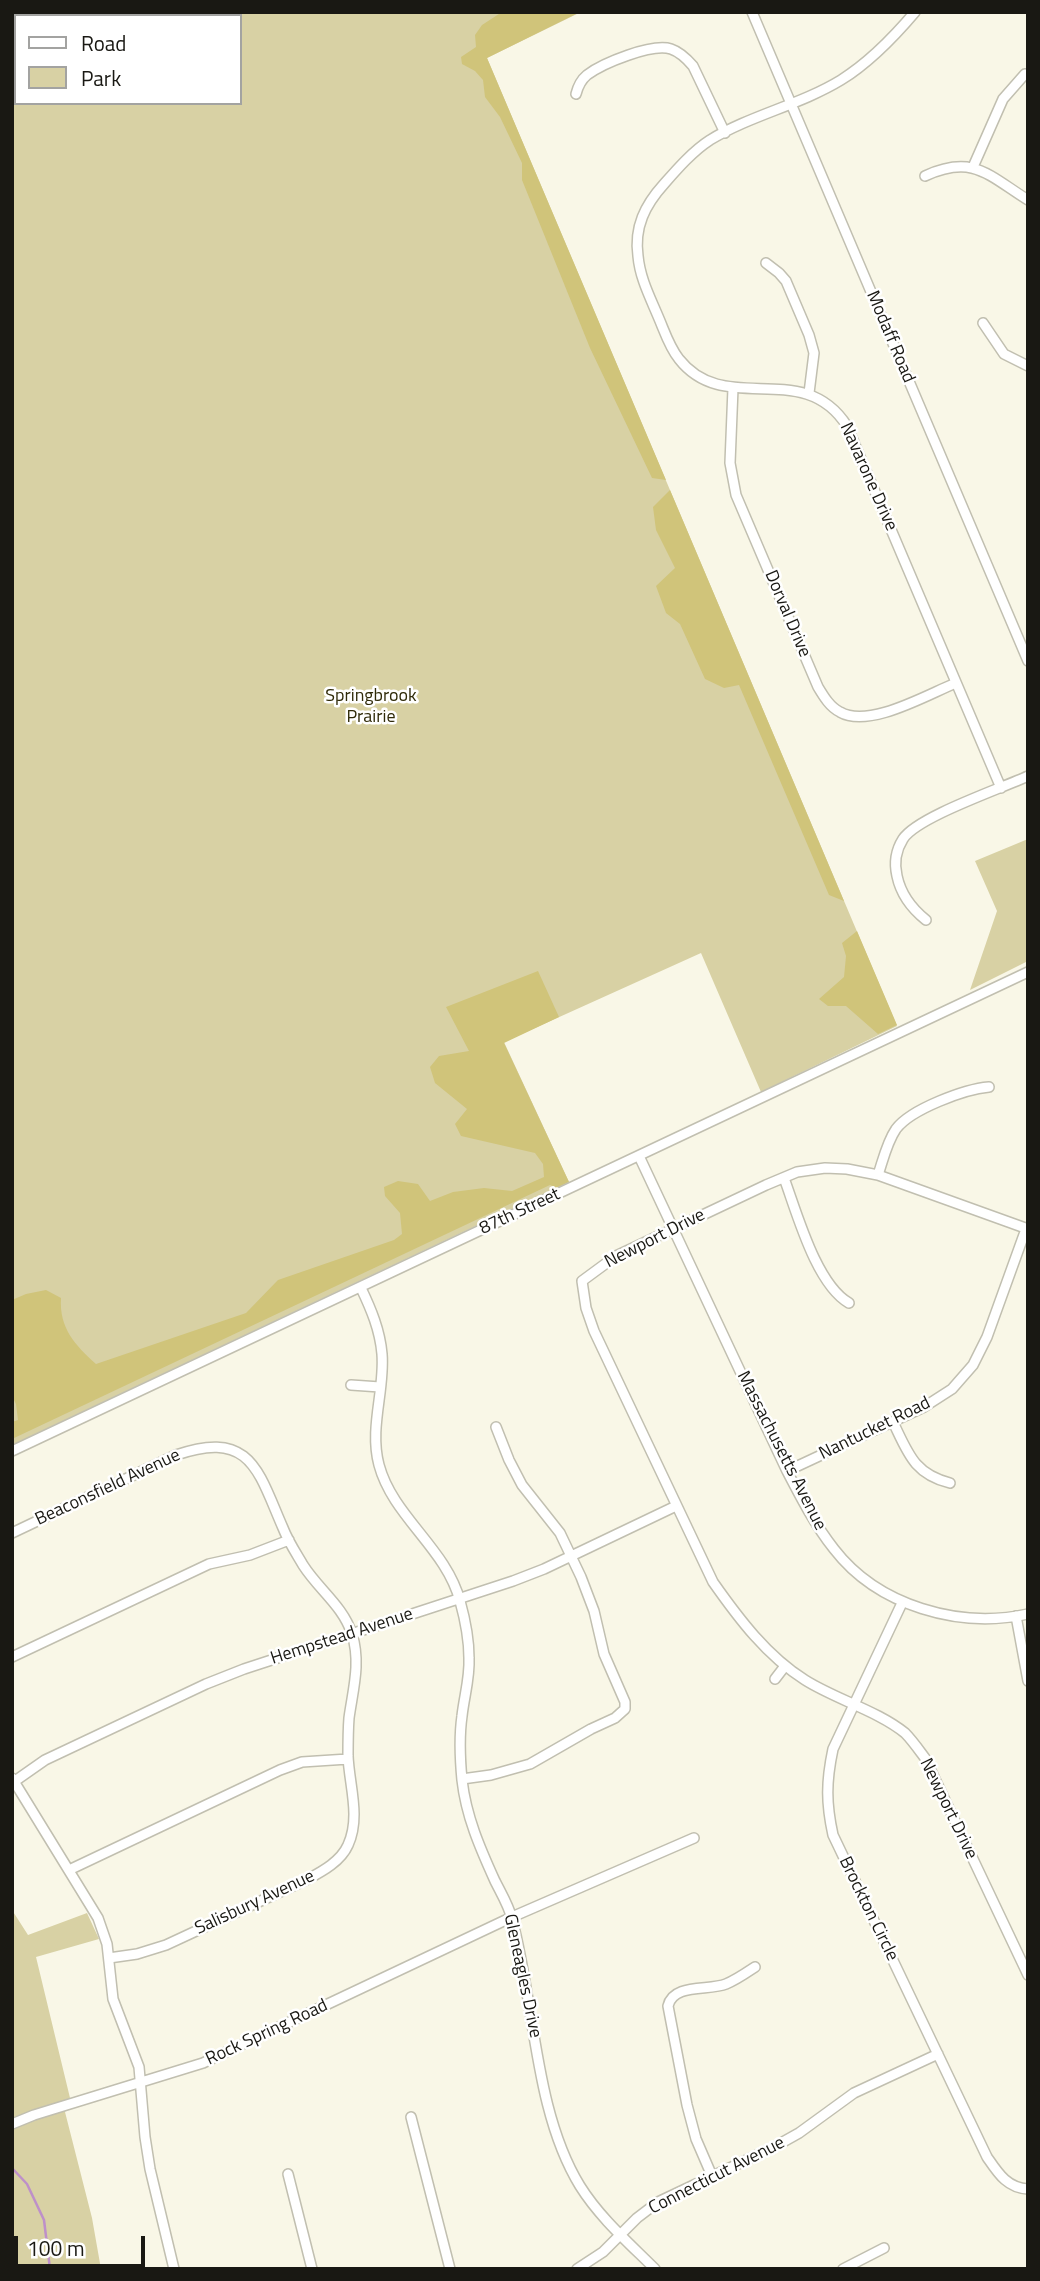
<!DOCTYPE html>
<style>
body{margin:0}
#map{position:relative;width:1040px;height:2281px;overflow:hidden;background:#f9f7e7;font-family:"Titillium Web",sans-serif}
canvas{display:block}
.frame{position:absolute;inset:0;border:14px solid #191813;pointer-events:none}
.legend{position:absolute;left:14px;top:14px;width:228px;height:91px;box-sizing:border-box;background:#fff;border:2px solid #a3a3a1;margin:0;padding:9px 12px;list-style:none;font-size:21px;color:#191813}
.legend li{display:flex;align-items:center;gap:14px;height:35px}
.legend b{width:35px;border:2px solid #a3a3a1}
.scale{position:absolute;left:14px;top:2236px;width:131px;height:32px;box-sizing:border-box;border:4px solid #191813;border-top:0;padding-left:9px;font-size:21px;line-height:24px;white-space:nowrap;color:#191813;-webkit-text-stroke:5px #fff;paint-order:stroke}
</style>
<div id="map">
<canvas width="1040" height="2281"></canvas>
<div class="frame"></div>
<ul class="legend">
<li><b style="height:9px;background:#fff"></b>Road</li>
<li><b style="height:19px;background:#d8d1a4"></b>Park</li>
</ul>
<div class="scale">100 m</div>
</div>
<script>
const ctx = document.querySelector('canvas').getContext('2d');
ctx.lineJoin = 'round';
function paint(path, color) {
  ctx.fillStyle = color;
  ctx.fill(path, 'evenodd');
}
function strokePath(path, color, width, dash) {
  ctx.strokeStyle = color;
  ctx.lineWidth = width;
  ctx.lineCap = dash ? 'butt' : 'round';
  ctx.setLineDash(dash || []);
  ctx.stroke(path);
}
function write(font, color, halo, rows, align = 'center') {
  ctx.font = font + ' "Titillium Web",sans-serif';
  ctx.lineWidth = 5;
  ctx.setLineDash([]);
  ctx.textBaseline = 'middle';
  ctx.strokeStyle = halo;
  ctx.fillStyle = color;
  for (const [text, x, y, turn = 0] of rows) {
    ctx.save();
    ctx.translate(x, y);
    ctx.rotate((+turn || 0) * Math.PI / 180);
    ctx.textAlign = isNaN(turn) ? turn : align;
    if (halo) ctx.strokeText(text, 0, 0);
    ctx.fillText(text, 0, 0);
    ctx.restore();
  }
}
paint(new Path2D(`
 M12,12h569l-94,46 410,968 -136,66 -60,-139 -197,89 65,140 -557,263zM16,16h224v87h-224z
 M1028,839v122l-58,29 27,-79 -22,-50z
 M12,1910l16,25 59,-22 12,26 -63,18 34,141 -5,14 27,106 9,51h-89z`), '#d8d1a4');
paint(new Path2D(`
 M502,12h78l-93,46 179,422 -14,-2 -62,-130 -68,-168v-17l-22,-46 -15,-20 -2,-17 -8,-9 -13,-7 -1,-7 15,-10 -1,-12 7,-10z
 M670,490l174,411 -15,-6 -90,-210 -15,3 -19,-9 -25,-55 -14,-11 -10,-27 19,-18 -19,-38 -3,-23z
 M857,931l40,94 -19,9 -32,-28h-18l-9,-7 25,-22 2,-21 -4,-13z
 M538,971l21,46 -55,26 65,139 -12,6 -7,-3 -538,254v-17l6,-2 -2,-16 -4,-8v-96l14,-6 20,-4 15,8c-2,30 14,47 35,66l150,-51 32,-33 116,-40 8,-6 -2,-21 -15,-17 -1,-9 14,-6 20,3 12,17 23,-9 31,-4 28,3 32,-14 -1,-13 -8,-11 -74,-17 -6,-12 12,-15 -32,-26 -5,-16 9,-11 30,-5 -23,-44z`), '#d0c47a');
strokePath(new Path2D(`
 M12,2168l15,16 17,36 6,49`), '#be90c9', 2.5);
const minor = new Path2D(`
 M752,12l276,649
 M915,12c-22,26 -45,50 -74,68 -41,25 -90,35 -131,60 -17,11 -32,28 -46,44 -19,21 -30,43 -26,72 2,23 13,43 22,65 5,12 10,27 19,38 46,59 124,-2 168,67l154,362
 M576,94c2,-8 5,-14 11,-19 16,-12 65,-32 84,-26 9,3 16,10 22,17l32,67
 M973,167l30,-68 22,-25
 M925,176c48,-22 63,-1 103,24
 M766,263l13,10 7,8 23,54 5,18 -5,40
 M983,323l21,31 24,12
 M733,388l-3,75 6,32 82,192c6,10 12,20 22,25 29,17 88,-18 116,-29
 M926,920c-15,-12 -25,-25 -29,-44 -3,-13 -1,-26 6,-37 14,-22 97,-50 125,-63
 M639,1156l148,315c14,27 28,54 47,78 44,57 125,80 194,65
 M878,1175c5,-15 9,-33 18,-46 15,-20 69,-40 93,-42
 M784,1178c13,35 32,106 65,125
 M1028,1229l-150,-54 -31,-6 -22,-1 -28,4 -31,13 -150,71 -34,25 4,27 8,23 119,251c26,37 54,74 92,98 30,19 73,31 100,53 7,7 14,17 20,25l103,217
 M361,1288c10,21 19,42 21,66 3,36 -13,74 -3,111 14,52 67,83 81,136 5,18 9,38 9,57 1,20 -5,39 -7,58 -3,21 -2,43 0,64 4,36 18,68 33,101 6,12 14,25 17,38 23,85 22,192 68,267 20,32 49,57 75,83
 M351,1385l29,2
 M893,1422c15,31 21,52 57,61
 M12,1451l1016,-479
 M787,1471l137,-64 28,-18 21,-24 14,-28 39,-108
 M12,1533l164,-78c75,-26 82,16 107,73 5,13 13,25 20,37 16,25 40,41 49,69 9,29 1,55 -3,84 -1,13 -1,25 -1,38 1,28 13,61 0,89 -7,16 -25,26 -40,34l-142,66 -29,9 -28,4
 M902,1603l-69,146c-7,33 -7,54 0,86l154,322c11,16 20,31 41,32
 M1016,1616l12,65
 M12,1657l197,-93 41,-9 39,-15
 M775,1679l10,-13
 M12,1778l86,140 9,26 6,55 26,68 6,70 5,32 24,100
 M462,1779l29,-4 39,-11 61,-35 24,-11 10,-9v-7l-21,-48 -10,-43 -13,-34 -21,-44 -38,-48 -13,-25 -13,-33
 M15,1781l30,-21 161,-76 38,-15 269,-88 31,-12 132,-63
 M69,1870l211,-100 22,-8 46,-3
 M411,2117l39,152
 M12,2124l22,-9 169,-52 309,-146 182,-79
 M288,2174l24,95
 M712,2176l-16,-37 -9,-34 -19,-99c5,-23 41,-15 58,-22 10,-4 20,-11 29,-17
 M577,2269l26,-17 34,-34 21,-16 116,-55 25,-14 55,-40 84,-39
 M843,2269l41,-21`);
strokePath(minor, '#c1bfb0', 12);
strokePath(minor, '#fff', 9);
write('18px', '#191813', '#fff', [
 ["Modaff Road",890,337,67],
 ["Navarone Drive",868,477,66],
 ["Dorval Drive",787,614,67],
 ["87th Street",520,1212,-25],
 ["Newport Drive",655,1239,-27],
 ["Nantucket Road",875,1429,-26],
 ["Massachusetts Avenue",781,1451,63],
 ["Beaconsfield Avenue",108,1488,-25],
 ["Hempstead Avenue",342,1637,-18],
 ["Newport Drive",948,1809,64],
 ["Salisbury Avenue",255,1903,-25],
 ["Brockton Circle",868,1909,64],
 ["Gleneagles Drive",522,1976,78],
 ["Rock Spring Road",267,2033,-25],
 ["Connecticut Avenue",717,2176,-27]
]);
write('18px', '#2f2a08', '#fff', [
 ["Springbrook",371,697],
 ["Prairie",371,718]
]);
</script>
